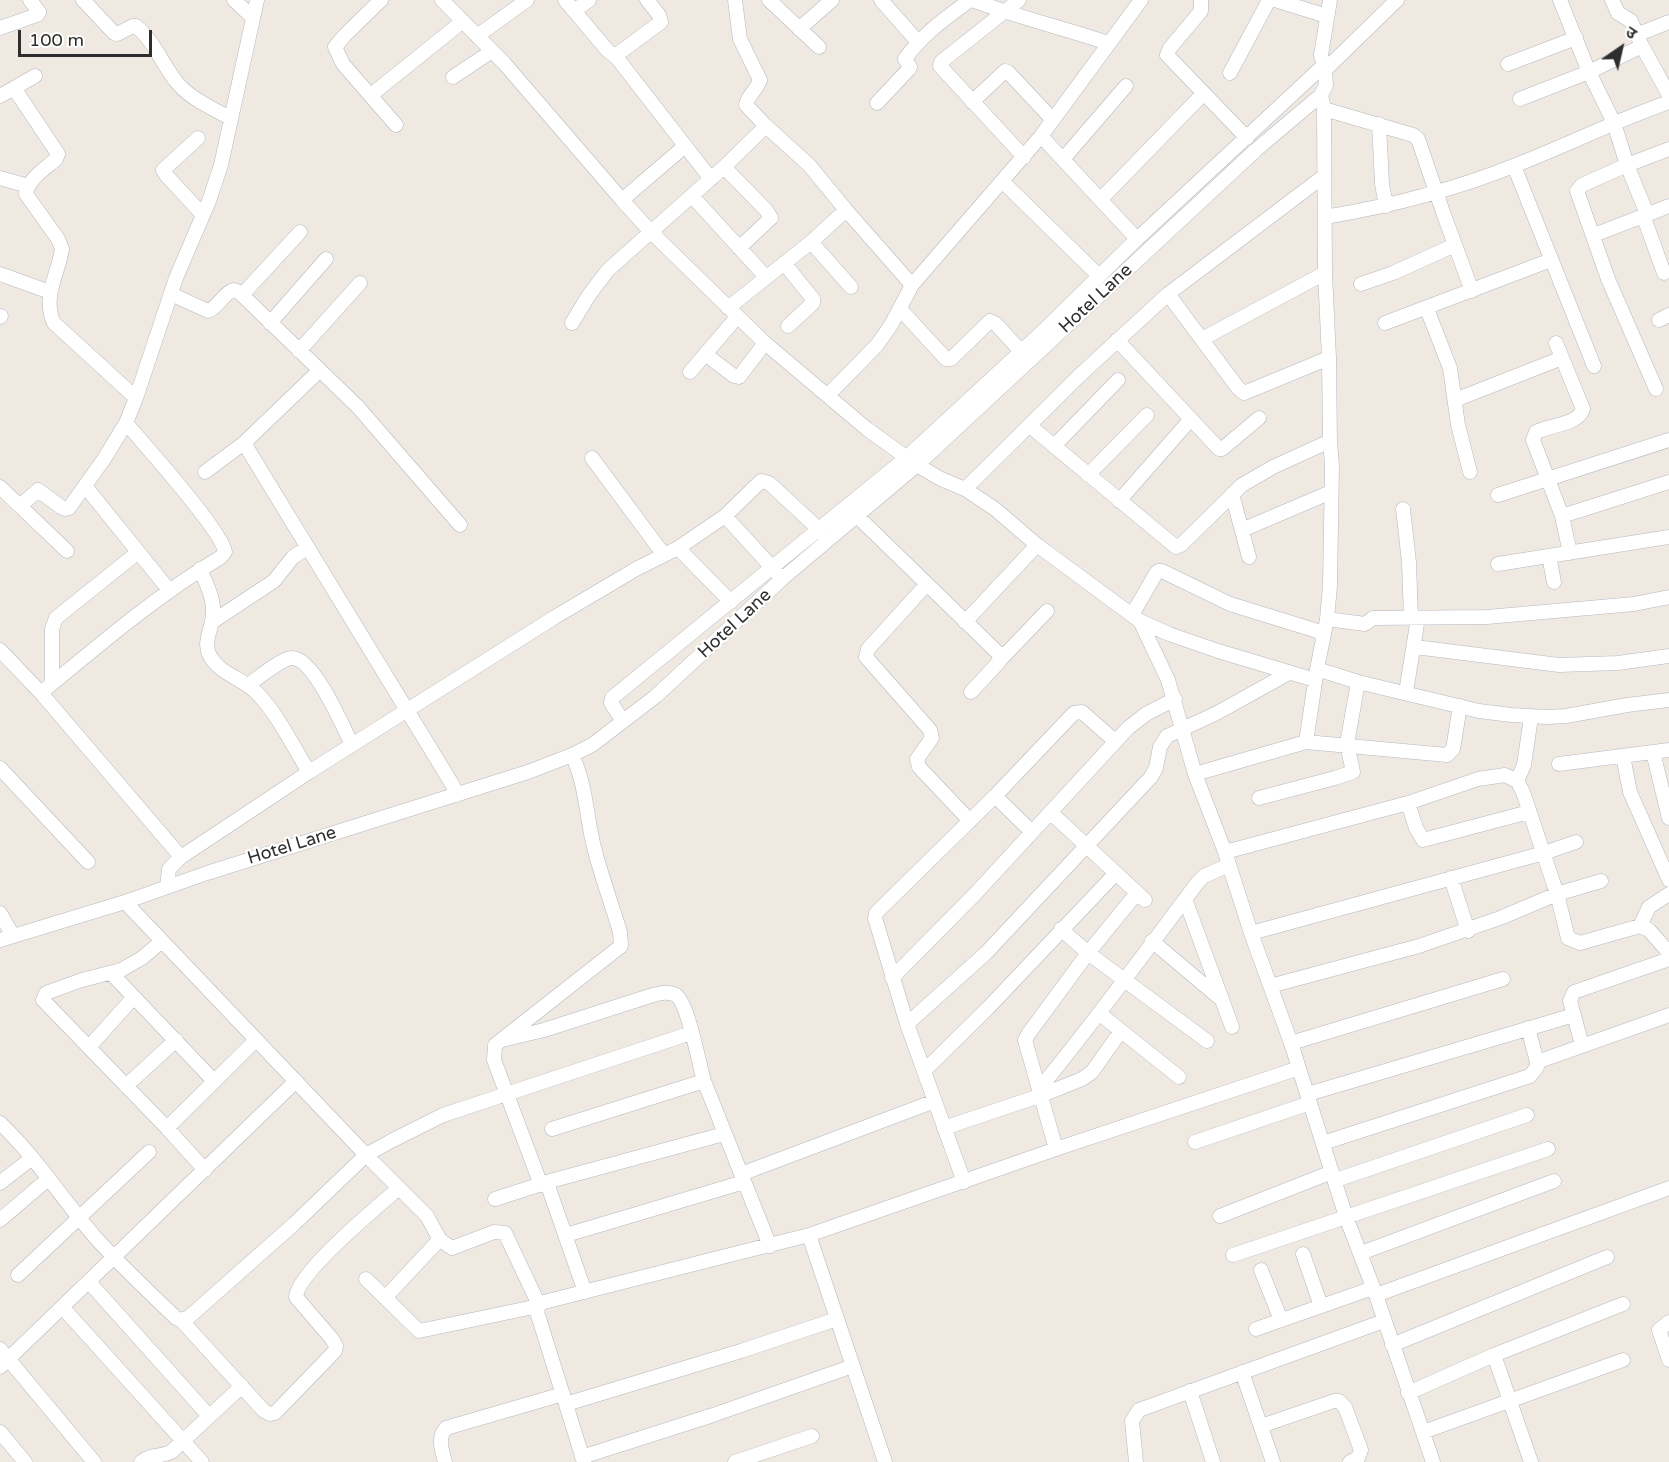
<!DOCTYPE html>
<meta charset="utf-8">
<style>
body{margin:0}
#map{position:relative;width:1669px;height:1462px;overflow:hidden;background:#efe9e1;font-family:"Varela Round","Noto Sans Devanagari",sans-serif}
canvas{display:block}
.north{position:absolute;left:1591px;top:18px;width:60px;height:60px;-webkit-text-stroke:4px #fff;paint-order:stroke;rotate:34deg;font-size:16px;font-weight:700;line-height:24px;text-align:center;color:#2e2e2e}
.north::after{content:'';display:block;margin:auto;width:21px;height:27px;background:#2e2e2e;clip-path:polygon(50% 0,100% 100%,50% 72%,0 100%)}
.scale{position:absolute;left:18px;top:30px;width:134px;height:27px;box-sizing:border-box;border:3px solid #2e2e2e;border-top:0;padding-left:8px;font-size:18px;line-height:21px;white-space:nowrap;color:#2e2e2e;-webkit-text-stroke:4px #fff;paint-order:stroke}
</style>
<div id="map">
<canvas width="1669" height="1462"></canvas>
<div class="north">उ</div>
<div class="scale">100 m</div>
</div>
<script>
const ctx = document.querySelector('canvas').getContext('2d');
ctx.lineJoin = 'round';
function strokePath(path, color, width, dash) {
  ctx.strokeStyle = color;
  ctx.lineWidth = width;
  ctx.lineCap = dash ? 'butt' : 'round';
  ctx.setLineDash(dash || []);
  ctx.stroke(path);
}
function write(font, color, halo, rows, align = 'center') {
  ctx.font = font + ' "Varela Round",sans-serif';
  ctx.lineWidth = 4.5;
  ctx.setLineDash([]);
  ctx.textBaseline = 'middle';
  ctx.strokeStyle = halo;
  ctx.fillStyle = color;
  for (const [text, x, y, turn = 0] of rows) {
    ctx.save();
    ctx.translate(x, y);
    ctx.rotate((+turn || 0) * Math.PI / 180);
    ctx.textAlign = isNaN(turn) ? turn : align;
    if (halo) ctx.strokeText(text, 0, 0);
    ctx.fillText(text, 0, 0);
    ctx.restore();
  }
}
const minor = new Path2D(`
 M83,0l31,33 3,1 16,-8h3c17,14 26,37 39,54 13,18 37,28 55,38
 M234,0l18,17
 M381,0l-36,35 -10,12 8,17 53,61
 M442,0l62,63 118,137 29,32 114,111 102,86 50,36 24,14 24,10 30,20 42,36 103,76 29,13 49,17 97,29
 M565,0l42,50 10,8
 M647,0l12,15 2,7 -42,31 -2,5 94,121
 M735,0l5,39 20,41c-3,10 -13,16 -14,25l20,21 43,39 37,45 66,75
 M769,0l50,47
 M881,0l37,42
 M972,0c45,17 91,28 136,43
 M1019,0l-78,62 -1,4 84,91
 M1201,0v11l-31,37 -3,7 80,83
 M1275,0l52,16
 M1612,0l6,13 13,8 11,25 27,49
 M574,11l15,-11
 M0,28l37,-13 2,-3 -9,-12
 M799,29l33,-29
 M1636,35l33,-13
 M477,36l50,-36
 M1642,46l-53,26 25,51 13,42 20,49
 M1508,64l68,-26
 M1325,70l-4,-15 9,-55
 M1230,73l39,-73
 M453,77l39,-26
 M14,88l44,66 -2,5c-10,9 -29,21 -30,35l32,45 4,10c-4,26 -20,48 -8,74l82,75
 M371,95l92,-74
 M0,96l35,-20
 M1520,99l69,-27 -29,-72
 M972,102l33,-31 3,1 45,48
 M877,103l32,-34 1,-2 -5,-8c17,-25 41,-41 65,-59
 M1324,109l89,26 5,4 26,76 28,76
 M1379,124l3,60 4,22
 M1041,136l96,103
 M198,138l-35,32 3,5 37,40
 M1064,158l62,-72
 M1514,166l80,200
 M724,167l42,43 5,8 -32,30
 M0,178l28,8
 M1002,181l97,95
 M692,196l74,81
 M1101,199l102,-105
 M622,200l63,-54
 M1643,215l21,58
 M1325,217c66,-11 129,-27 191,-52 51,-20 101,-45 153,-63
 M1594,235l75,-29
 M811,242l40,45
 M784,263l29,36v4l-25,23
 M0,274l50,18
 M1361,284l32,-11 62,-28
 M171,294l37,17c11,-4 15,-18 26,-21l5,2 119,115 102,118
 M1168,294l70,94 6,5 85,-35
 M242,295l58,-63
 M728,308l83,-66 35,-32
 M900,309l46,50h5l39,-38 6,3 31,34
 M1427,309l23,59 8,57 12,47
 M0,317l1,-1
 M1659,320l10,-5
 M270,323l56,-64
 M572,323l17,-28 19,-25 116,-103 42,-41
 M1385,323l166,-63
 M1202,339l123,-66
 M1117,340l102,109h3l37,-31
 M1556,343l27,66c-5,16 -33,16 -47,23l-3,8 29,76 8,37
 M299,351l61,-68
 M705,354l29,22 5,1 26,-34
 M690,372l47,-55
 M1656,389l-48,-110 -31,-88 5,-6 45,-20 42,-16
 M828,395l49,-50 14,-20 21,-40 129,-149 100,-136
 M1455,400l107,-42
 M1030,426l146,121 5,-2 61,-60 31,-18 57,-26 -1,-83 -4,-85 -1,-164 -3,-14
 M244,443l208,341 5,11
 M1054,446l64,-66
 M592,458l72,97
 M205,472l39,-29 75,-72
 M1088,475l59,-60
 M85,486l84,104
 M0,487l67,64
 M965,489l115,-114 88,-81 156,-118
 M1232,494l17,63
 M1498,495l171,-55
 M1119,501l71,-81
 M20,506l18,-16 23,17 4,2 4,-1 35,-49 22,-36 10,-25 40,-120 33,-77 12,-36 36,-165
 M1403,509l6,53 2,56
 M725,516l53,58
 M857,516l141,137 2,7 -2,3 -27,29
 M1562,516l107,-34
 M1242,530l89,-38
 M678,548l53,54
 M1549,556l5,26
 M1498,564l171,-27
 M200,569c6,14 14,29 13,44 0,14 -10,28 -4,41 10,21 35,24 50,41 20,22 34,51 50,77
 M927,584l-59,65 -2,8 64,73 2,8 -15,21 2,8 51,54
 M1132,615l23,-40 3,-4h4l68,33 94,29
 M1327,619l38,5 8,-6 114,-1 147,-13 35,-7
 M1140,621l28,59 27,94 30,78 26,81 40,110 55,174 30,78 57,167
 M212,622l62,-41 19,-24 14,-9
 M965,622l72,-77
 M1415,647l144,18 59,-2 51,-7
 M0,650l41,43 140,164
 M1000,660l47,-49
 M1317,669l10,-50 3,-33 2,-120 -2,-25
 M52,683v-54l4,-11 81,-65
 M248,685c9,-6 34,-27 44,-27 22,0 51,69 60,87
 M1406,692l12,-74
 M41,693c58,-48 115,-97 180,-136l4,-5c-2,-20 -82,-109 -99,-129
 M623,721l-12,-18 1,-5 294,-240 133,-123 98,-96 187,-174
 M1306,742l141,13 6,-6 7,-43
 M1653,752l16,66
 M1623,756l7,36 39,88
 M1559,764l110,-14
 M0,768l88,94
 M1195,774l111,-32 11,-73 41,13 121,29 32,4 36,2 19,-1 61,-11 42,-5
 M1517,781l7,-16 7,-48
 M995,796l36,35
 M1259,798l76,-20 18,-6 -6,-28 11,-62
 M1408,803l8,25 7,12 106,-28
 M1050,812l95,88
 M1225,852l183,-49 70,-24 27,-4 12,6 6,11 34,102 11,44 12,5 60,-17 9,4 20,23
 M1451,878l17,53
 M167,887l2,-18 12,-12 128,-85 246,-155 81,-48 42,-21 47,-32 36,-35 8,2 55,51
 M1185,899l47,128
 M125,902l241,253 61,61 13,24 12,8 42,-16 11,1 34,72
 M0,913l13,23
 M1640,926l9,-19 20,-13
 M1061,929l27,24 119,88
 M1251,933l293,-80 32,-11
 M0,940l125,-38 82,-29 321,-101 44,-17 20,-10 64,-49 127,-118 134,-113 340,-316 64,-54 5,-10 -1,-15 72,-70
 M162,941l-20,17 -21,12 -39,10 -36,13 -3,7 124,128 38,42
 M1152,941l70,59
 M111,973l103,108
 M892,978l84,-85 152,-165 18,-14 29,-15
 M1270,986l149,-40 81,-28 57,-24 44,-13
 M1100,1014l79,63
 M907,1024l79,-71 165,-176 5,-9 4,-21 7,-11 48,-22 74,-41
 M502,1040l42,-10 109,-35c8,-2 15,-4 23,0 12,8 23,69 28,86l66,165
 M1291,1043l212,-64
 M1582,1045l-12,-44 4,-9 95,-33
 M89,1047l45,-50
 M1537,1062l132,-47
 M925,1070l63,-62 128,-135
 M126,1086l50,-46
 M1040,1088c55,-67 106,-137 158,-206l6,-6 25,-11
 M1308,1094l266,-79
 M0,1123c36,34 62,76 95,114 25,28 53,54 81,81l5,2 8,-3 105,-93 72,-69 27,-15 50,-25 248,-82
 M167,1128l89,-88
 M944,1128l98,-33 40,-16 10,-7 29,-41
 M552,1129l152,-48
 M1195,1142l115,-39
 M1323,1143l207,-67 7,-9v-5l-9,-34
 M1056,1149l-31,-109 4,-7 59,-80 49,-60
 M741,1174l194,-73
 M1336,1180l191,-65
 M964,1182l-57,-158 -32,-106 1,-5 119,-117 79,-83 8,-1 33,29
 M0,1183l32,-25
 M547,1183l38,109
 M541,1185l-47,-125 1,-15 126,-99 -1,-14c-8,-27 -18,-54 -25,-81 -9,-32 -8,-65 -23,-96
 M495,1199l59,-19 170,-46
 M1220,1216l112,-44
 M0,1220l48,-41
 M566,1235l178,-53
 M809,1235l76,227
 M1361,1253l193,-72
 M1303,1254l18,52
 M1233,1255l315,-106
 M1261,1270l20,50
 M18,1275l131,-123
 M366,1279l53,52 110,-23 8,2
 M89,1282l120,134
 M1376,1295l293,-107
 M385,1298l55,-59
 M63,1308l139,154
 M181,1320l83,91 6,3 5,-1 60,-62 1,-5 -4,-7 -36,-42c2,-25 81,-90 103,-109
 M1669,1322l-10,8 10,30
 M1256,1329l117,-41
 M1392,1345l215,-88
 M0,1349l94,113
 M1494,1355l129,-51
 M0,1367l296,-286
 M1242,1372l31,90
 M1190,1391l23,71
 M1408,1393l86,-38 37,107
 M566,1404l175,-53 96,-32
 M1261,1426l73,-25h5l6,6 16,43 -3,8 -8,4
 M0,1432l25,30
 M1423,1432l200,-72
 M582,1457l131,-42 140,-49
 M141,1462c9,-8 20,-5 30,-10l71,-66
 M445,1462c-3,-12 -8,-24 1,-34l117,-34
 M584,1462l-47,-150 2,-7 5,-3 265,-67 247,-86 243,-81
 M735,1462l77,-26
 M1136,1462l-4,-41 7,-11 245,-89`);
strokePath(minor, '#b4b7c1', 15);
strokePath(minor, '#fff', 14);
write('18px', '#2e2e2e', '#fff', [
 ["Hotel Lane",1096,299,-43],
 ["Hotel Lane",735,624,-43],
 ["Hotel Lane",292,846,-17]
]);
</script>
